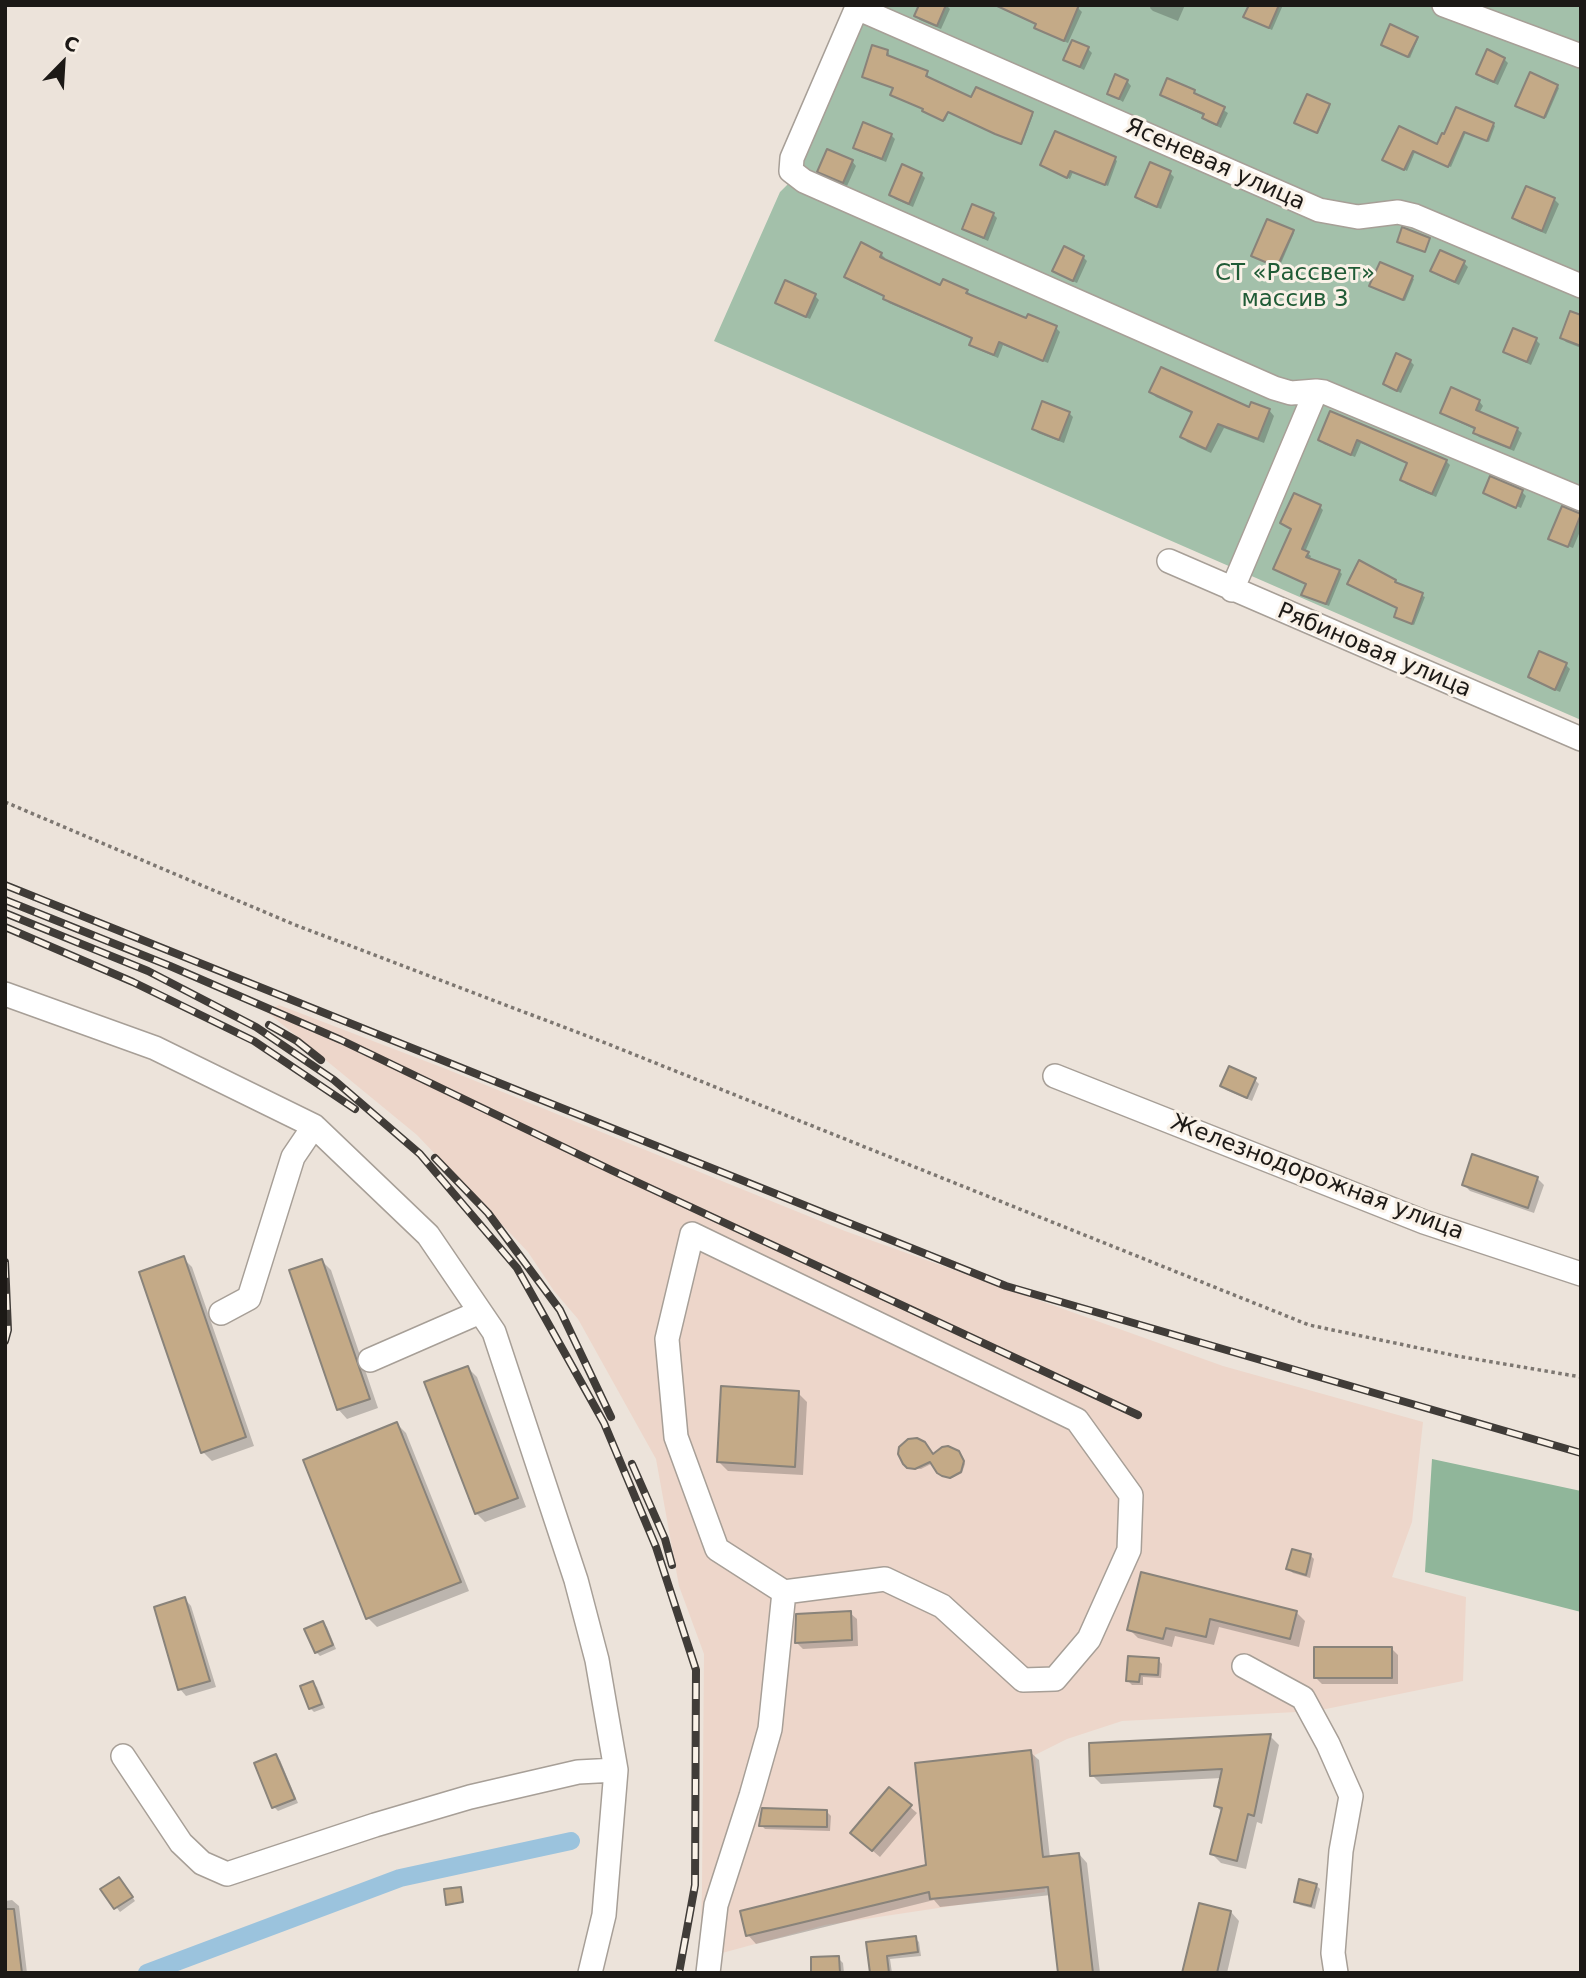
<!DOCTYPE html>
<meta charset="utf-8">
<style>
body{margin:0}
#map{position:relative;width:1586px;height:1978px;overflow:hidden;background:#ece3da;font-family:"DejaVu Sans",sans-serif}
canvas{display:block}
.frame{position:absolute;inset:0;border:7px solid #1c1916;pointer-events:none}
.north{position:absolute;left:28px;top:28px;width:70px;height:70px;-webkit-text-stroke:5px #f9f1e7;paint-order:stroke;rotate:24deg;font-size:19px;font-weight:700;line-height:28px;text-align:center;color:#1c1916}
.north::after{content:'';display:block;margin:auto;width:24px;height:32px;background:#1c1916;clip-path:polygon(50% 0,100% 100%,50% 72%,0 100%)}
</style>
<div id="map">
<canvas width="1586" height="1978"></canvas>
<div class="frame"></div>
<div class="north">С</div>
</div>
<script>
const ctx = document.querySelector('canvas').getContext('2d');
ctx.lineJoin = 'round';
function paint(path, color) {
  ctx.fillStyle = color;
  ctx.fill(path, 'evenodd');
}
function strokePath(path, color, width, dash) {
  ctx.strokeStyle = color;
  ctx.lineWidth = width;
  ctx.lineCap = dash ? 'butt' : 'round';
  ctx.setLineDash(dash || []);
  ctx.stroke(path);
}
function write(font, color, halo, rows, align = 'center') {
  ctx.font = font + ' "DejaVu Sans",sans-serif';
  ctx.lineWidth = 6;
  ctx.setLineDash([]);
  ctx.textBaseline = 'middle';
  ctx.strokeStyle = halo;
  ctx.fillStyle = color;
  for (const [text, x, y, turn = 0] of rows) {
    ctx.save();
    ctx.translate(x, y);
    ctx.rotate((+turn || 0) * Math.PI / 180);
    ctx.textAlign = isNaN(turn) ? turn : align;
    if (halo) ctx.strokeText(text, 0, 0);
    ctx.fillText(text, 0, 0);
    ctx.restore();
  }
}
paint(new Path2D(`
 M279,1005l167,64 399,162 378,135 200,56 -11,100 -20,55 74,20 -3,84 -147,30 -194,10 -55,18 -32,16 10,137 -220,33 -125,34 2,-70 2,-235 -25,-68 -23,-127 -78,-140 -24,-28 -26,-39 -111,-117 -151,-124z`), '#edd6ca');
paint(new Path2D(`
 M870,5h711v715l-867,-379 66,-149 13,-13z`), '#a3c0aa');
paint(new Path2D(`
 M1432,1459l149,32v121l-156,-40z`), '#90b69a');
paint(new Path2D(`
 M921,5h25l4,4 -9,20 -21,-9 -4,-4z
 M996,5l82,3 4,4 -14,31 -28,-12 -4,-4 1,-2 -37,-17z
 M1151,5h34l-7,16 -25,-10 -3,-3z
 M1251,5h32l-11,25 -27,-13z
 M1417,38l1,1 -8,19 -26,-12z
 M1088,49l4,4 -8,17 -14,-7 -4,-4z
 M887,52l2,1 -1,4 39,16 1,1 -1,4 45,22 60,14 1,1 -11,30 -24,-10 -49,-23 -4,9 -20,-9v-3l-30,-21 -30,-10 -1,-1z
 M1504,59l4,4 -10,22 -16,-7 -4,-4z
 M1127,81l4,5 -8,16 -14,-9z
 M1557,86l2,2 -13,30 -27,-11z
 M1194,92l34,21 -7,15 -13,-6 -4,-4 1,-2 -39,-18 -4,-4z
 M1329,106l1,1 -12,27 -21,-10z
 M1493,124l2,2 -6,16 -23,-10 -15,35 -36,-15 -8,19 -20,-10 12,-33 39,18 5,-10z
 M891,135l4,4 -9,23 -27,-11 -4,-4z
 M1115,159l2,2 -9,25 -35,-14 -3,7 -28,-14z
 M852,161l4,5 -9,20 -24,-11 -4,-4z
 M1170,173l4,4 -13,32 -20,-8 -4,-4z
 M921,174l4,4 -12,29 -18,-8 -4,-4z
 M1527,188l27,11 5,5 -13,30 -28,-12 -4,-4z
 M993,214l4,4 -9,23 -20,-9 -4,-4z
 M1293,232l1,1 -15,35 -24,-11z
 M881,254l4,4 -1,3 57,26 26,4 4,4 56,25 29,8 4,4 -12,31 -45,-18 -5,13 -23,-10 -4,-4 2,-5 -84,-36 -4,-6 -35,-16 -4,-4z
 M1083,257l4,4 -10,22 -18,-8 -4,-4z
 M1463,262l5,5 -9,18 -22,-10 -4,-4z
 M1381,264l33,15 -9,22 -32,-14z
 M786,283l29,13 4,4 -9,19 -29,-13 -4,-4z
 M1581,317v31l-15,-6 -4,-4z
 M1536,340l4,4 -9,21 -22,-10 -4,-4z
 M1410,361l4,4 -13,28 -12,-5 -4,-4z
 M1151,392l99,17 19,1 5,6 -10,27 -40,-15 -13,25 -24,-11 -5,-6 11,-22 -37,-17z
 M1479,401l4,5 -4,7 38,16 5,4 -8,18 -35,-14 -4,-5 1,-2 -30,-14 -4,-4z
 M1069,413l4,4 -9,26 -26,-10 -4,-4z
 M1331,413l115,48 4,4 -14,32 -30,-13 -4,-4 7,-16 -48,-21 -6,14 -31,-13 -4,-4z
 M1522,492l4,4 -5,12 -36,-15z
 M1320,507l3,3 -18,42 6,4 -2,4 30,11 3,3 -13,32 -22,-9 -4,-3 4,-9 -32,-16 18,-39 -11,-7z
 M1563,508l18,7v14l-8,19 -23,-9z
 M1395,582l3,3 27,12 -11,28 -18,-9 3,-7 -48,-23z
 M1566,665l4,4 -10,23 -26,-11 -4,-4z
 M1230,1069l25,11 4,4 -7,17 -26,-11 -4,-4z
 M1537,1178l7,7 -10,28 -64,-22 -6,-6z
 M183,1258l9,9 62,179 -42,15 -9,-9z
 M322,1261l9,9 47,138 -31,11 -9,-10z
 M468,1368l9,9 49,130 -41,15 -9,-9z
 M798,1393l9,9 -4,73 -75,-4 -9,-9z
 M397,1424l9,9 63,158 -92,36 -9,-9z
 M955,1450l9,10 1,4 -3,9 -10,5 -12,-4 -7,-11 -12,6 -10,-1 22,-12z
 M1310,1555l4,4 -4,19 -17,-5 -5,-4z
 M1142,1574l154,38 9,9 -6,26 -80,-20 -5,18 -39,-9 -3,11 -34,-9 -9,-9z
 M185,1599l6,7 25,81 -30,9 -6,-7z
 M850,1613l7,6 1,27 -55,3 -7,-7z
 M323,1623l4,4 9,22 -16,7 -4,-4z
 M1392,1649l6,6v29h-76l-6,-6z
 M1158,1660l4,4 -1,14 -18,-1v8h-11l-4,-4z
 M313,1683l4,4 8,21 -11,4 -4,-4z
 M1270,1736l9,9 -17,79 -5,-2 -11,47 -25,-6 -9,-9 10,-42 -6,-6 6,-28 -121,6 -9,-9z
 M1030,1752l9,8 11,98 29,-4 8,9 13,110h-40l-9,-78 -111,12 -6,-7 -178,44 -8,-9 180,-69z
 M276,1756l4,4 18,43 -20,8 -4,-4 -18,-43z
 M910,1807l7,6 -37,44 -21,-18z
 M827,1812l4,4 -1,15 -65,-2 -4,-4z
 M123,1883l12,18 -15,11 -17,-22z
 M1316,1885l4,4 -5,20 -15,-4 -4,-4z
 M12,1900l7,6 8,67h-22v-72z
 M1231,1912l8,9 -12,52h-43z
 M915,1938l4,4 2,14 -31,3 2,14h-21l-3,-29z
 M838,1958l5,5 1,10h-31z`), '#0003');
strokePath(new Path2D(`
 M147,1973l253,-95 171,-37`), '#9bc3dd', 18);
const building = new Path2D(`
 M919,5h27l-9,21 -23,-10z
 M995,5h84l-15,36 -30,-13 2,-4z
 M1249,5h30l-10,23 -26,-11z
 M1390,24l28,13 -10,20 -27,-12z
 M1072,40l17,7 -9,20 -17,-7z
 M872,45l16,5 -1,5 41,16 -2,5 45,21 5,-10 57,25 -12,32 -26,-10 -47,-22 -5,9 -21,-10 1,-2 -33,-14 3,-7 -31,-11z
 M1487,49l18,9 -11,24 -18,-8z
 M1530,72l28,13 -14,33 -29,-12z
 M1115,74l13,6 -9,19 -12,-5z
 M1167,78l28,12 -1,3 31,14 -8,18 -15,-7 2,-4 -44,-19z
 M1307,94l23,10 -13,29 -23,-10z
 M1456,107l38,16 -7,18 -23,-9 -16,35 -35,-16 -9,19 -22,-10 17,-34 38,18 5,-11 2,1z
 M863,122l29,12 -10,25 -29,-11z
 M1055,131l61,26 -11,28 -35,-14 -3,7 -27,-13z
 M827,149l26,11 -10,23 -26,-11z
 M1150,162l21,9 -14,36 -22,-10z
 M902,164l20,9 -13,31 -20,-9z
 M1526,186l29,12 -13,33 -30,-13z
 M972,204l22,9 -10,25 -22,-9z
 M1267,219l27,11 -17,37 -26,-11z
 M1402,227l28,11 -5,14 -28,-10z
 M861,242l21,11 -2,4 60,28 3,-6 25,11 -2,3 60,25 2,-4 29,12 -14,35 -44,-19 -5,13 -25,-10 3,-7 -89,-39 1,-3 -40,-19z
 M1064,246l20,10 -11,25 -21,-10z
 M1440,250l25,11 -10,21 -25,-11z
 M1380,262l33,14 -10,24 -34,-14z
 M785,280l31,14 -10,23 -31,-14z
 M1570,311l11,4v31l-21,-8z
 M1513,328l24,10 -10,24 -24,-10z
 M1396,353l15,7 -14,31 -14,-7z
 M1161,367l88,40 2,-5 19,7 -12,30 -40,-15 -12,25 -26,-12 12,-25 -43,-20z
 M1451,387l29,13 -4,10 42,18 -8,20 -37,-15 2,-5 -35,-15z
 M1042,401l28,11 -11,28 -27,-11z
 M1330,411l117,49 -15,34 -32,-14 7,-17 -50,-23 -6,15 -33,-15z
 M1490,476l33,14 -7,18 -33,-15z
 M1294,493l27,12 -19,44 7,3 -3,5 34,13 -14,34 -25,-9 5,-11 -33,-15 18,-40 -11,-6z
 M1562,506l19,8 -13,33 -20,-8z
 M1359,560l37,20 -1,2 28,11 -11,31 -18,-7 3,-9 -50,-24z
 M1539,651l28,12 -12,27 -27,-13z
 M1229,1066l27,12 -9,20 -27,-12z
 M1472,1154l66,23 -10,31 -66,-23z
 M184,1256l62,181 -45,16 -62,-181z
 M322,1259l48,140 -33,11 -48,-140z
 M468,1366l50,132 -43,16 -51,-132z
 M721,1386l78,5 -4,76 -78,-5z
 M397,1422l64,160 -95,37 -63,-159z
 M917,1438l8,4 8,12 9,-7 6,-1 11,5 5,10 -3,11 -11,6 -8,-2 -5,-3 -7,-11 -15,7 -8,-1 -4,-4 -5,-10 1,-7 9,-8z
 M1292,1549l19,5 -5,21 -20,-6z
 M1141,1572l156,39 -7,28 -80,-20 -4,18 -40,-9 -3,11 -36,-9z
 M185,1597l25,84 -32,9 -24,-83z
 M851,1611l1,29 -57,3 1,-29z
 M323,1621l10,24 -18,8 -11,-24z
 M1314,1647h78v31h-78z
 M1128,1656l31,2 -1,17 -18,-1 -1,8 -13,-1z
 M313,1681l9,23 -13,5 -9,-23z
 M1271,1734l-17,82 -6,-2 -11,47 -27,-7 12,-46 -8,-2 8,-37 -132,7 -1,-33z
 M1031,1750l12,107 36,-4 14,120h-35l-10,-86 -118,12 -1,-7 -183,44 -6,-25 186,-46 -11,-102z
 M276,1754l19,45 -23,9 -18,-45z
 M889,1787l23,18 -40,46 -22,-18z
 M762,1808l65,2v17l-68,-1z
 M119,1877l14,20 -19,12 -14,-20z
 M1299,1879l18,5 -6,22 -17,-4z
 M461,1887l2,15 -17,3 -2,-16z
 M1199,1903l32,8 -14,62h-35z
 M5,1909h9l8,64h-17z
 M916,1936l2,16 -31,4 2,17h-19l-4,-31z
 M839,1956l1,17h-29v-16z`);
paint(building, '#c4aa87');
strokePath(building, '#89837a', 2);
const minor = new Path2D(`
 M858,5l-66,153 -1,13 13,10 470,207 17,5 25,-2
 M1444,5l137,51
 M857,8l462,202 39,7 40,-5 17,4 166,70
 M1169,561l412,178
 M1232,590l84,-199 8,1 257,107
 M5,994l150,54 159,78 114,109 66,97 82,248 21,80 19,110 -12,145 -14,58
 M1055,1076l369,146 157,52
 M221,1313l28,-15 44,-141 21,-31
 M370,1360l110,-48
 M1244,1666l59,32 25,46 23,52 -10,55 -8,102 3,20
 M123,1756l58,87 21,20 25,11 148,-49 95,-28 108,-25 38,-2
 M708,1973l8,-68 35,-109 19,-67 14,-137 101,-13 57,27 81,74 32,-1 34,-40 40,-89 2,-55 -54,-75 -385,-186 -25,105 9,98 41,112 67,43`);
strokePath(minor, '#a79f97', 26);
strokePath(new Path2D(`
 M5,802l288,122 315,120 701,281 148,31 124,21`), '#7d7771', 3.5, [3.5, 3.5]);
strokePath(minor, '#fff', 23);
const rail = new Path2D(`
 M5,885l1001,401 575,167
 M5,900l165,66 171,74 270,130 527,245
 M5,913l143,58 108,56 78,53 86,74 97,114 87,155 52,124 40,123 -1,215 -16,88
 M5,927l128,55 121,59 101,68
 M269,1025l28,16 24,19
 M435,1158l53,55 72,97 51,107
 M5,1262l3,68 -3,11
 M632,1464l33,75 7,26`);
strokePath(rail, '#403c38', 8);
strokePath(rail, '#f9f1e7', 5, [16]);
write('23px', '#1c1916', '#f9f1e7', [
 ["Ясеневая улица",1215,165,24],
 ["Рябиновая улица",1374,651,23],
 ["Железнодорожная улица",1317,1178,21]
]);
write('23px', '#205b36', '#f9f1e7', [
 ["СТ «Рассвет»",1295,274],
 ["массив 3",1295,300]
]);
</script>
